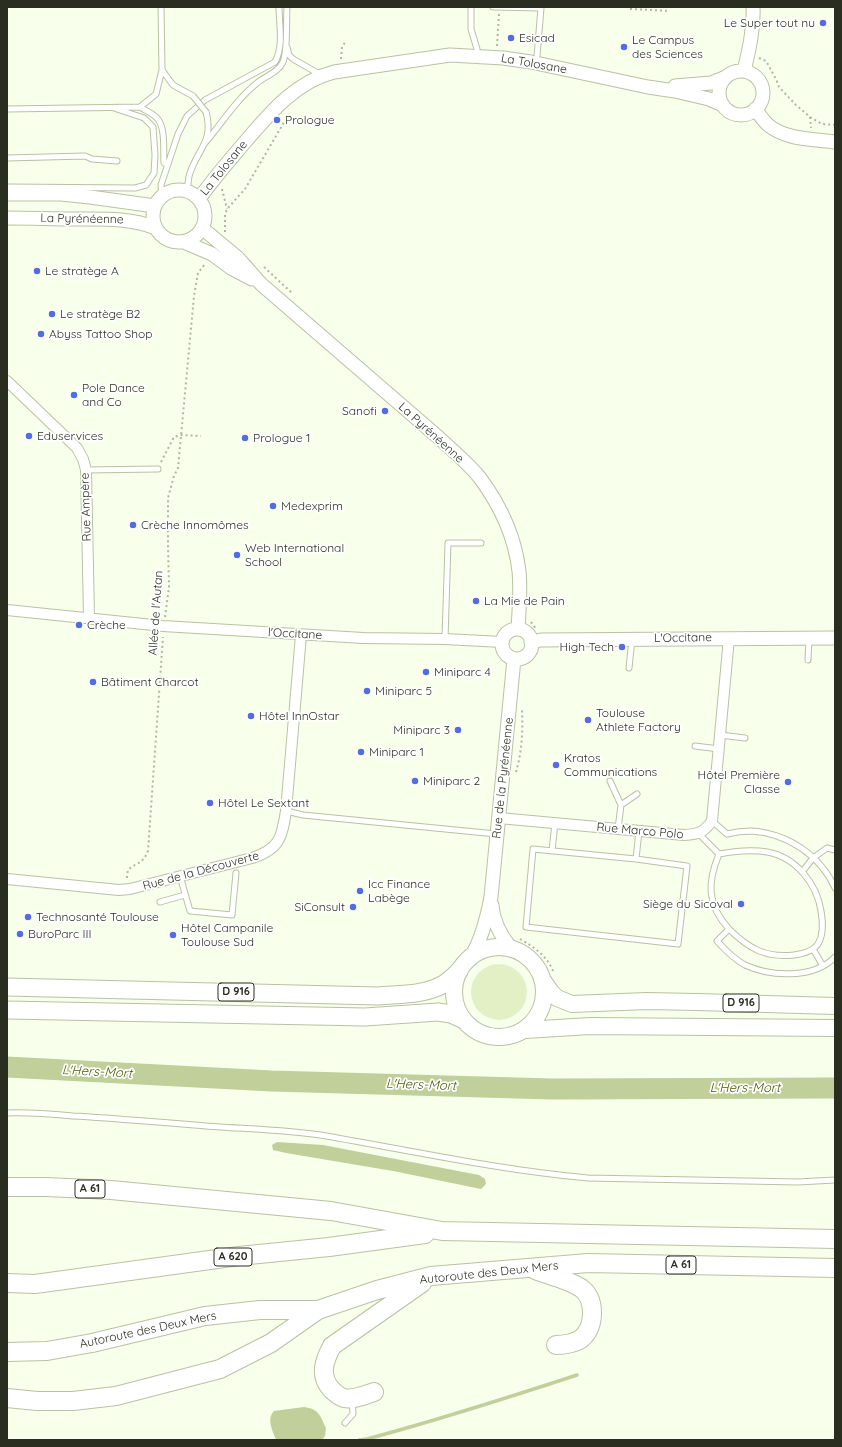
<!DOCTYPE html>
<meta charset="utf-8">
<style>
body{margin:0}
#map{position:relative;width:842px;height:1447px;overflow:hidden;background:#f8ffeb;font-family:Quicksand,sans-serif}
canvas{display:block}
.frame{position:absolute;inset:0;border:8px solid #2a2e21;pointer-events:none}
</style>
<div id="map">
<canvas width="842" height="1447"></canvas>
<div class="frame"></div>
</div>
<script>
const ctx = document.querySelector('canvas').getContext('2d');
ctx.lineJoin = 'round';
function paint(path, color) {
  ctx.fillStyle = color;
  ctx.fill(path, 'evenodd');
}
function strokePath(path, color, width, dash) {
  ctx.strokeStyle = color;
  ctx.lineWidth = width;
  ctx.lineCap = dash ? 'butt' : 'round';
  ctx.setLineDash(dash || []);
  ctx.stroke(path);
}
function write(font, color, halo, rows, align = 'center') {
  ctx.font = font + ' Quicksand,sans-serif';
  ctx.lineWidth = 3.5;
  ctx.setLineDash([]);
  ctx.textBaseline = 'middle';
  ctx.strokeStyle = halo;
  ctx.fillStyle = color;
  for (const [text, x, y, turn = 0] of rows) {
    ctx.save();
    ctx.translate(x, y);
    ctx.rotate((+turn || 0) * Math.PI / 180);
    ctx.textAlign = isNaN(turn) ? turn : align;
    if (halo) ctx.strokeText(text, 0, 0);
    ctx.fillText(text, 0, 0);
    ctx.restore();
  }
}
paint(new Path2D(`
 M471 992a28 28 0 1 1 56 0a28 28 0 1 1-56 0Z`), '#e3f0c5');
paint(new Path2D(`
 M277,1142l46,3 156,30 6,4 1,5 -5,5 -88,-18 -107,-18 -13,-3 -1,-5z
 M304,1407c15,2 16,8 22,21l-1,8 -3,4h-46c-3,-9 -10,-21 -2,-29z`), '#c1d09b');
strokePath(new Path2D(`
 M359,1440l8,-1c71,-19 140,-41 210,-64`), '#c1d09b', 3.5);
strokePath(new Path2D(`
 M7,1067l265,14 280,8 283,-1`), '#c1d09b', 21);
const service = new Path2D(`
 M161,7l1,63 11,15 20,11
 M471,7v22l6,20
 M493,7l48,1 -4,48
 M287,47l2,8 4,4 28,16
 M140,107c6,4 12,6 17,11 9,10 6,32 7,45l4,1
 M7,109l133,-2 16,-13 6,-24
 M205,143c17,-20 31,-43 52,-60 8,-7 21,-10 26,-21 5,-12 3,-41 4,-55
 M7,158l78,-2 7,3 25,2
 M7,187l128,1 11,-3 8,-12 1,-18 -2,-28 -9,-9 -30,-10
 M187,191c1,-5 1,-13 3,-18 8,-24 24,-32 16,-61
 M162,197l-1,-12 17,-51 9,-18 18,-16 70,-38c9,-16 4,-38 4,-55
 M86,470l72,-1
 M445,639l3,-96h33
 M808,660l1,-21
 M629,668l3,-29
 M720,735l25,3
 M695,746l24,3
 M610,781l11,24 -3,24
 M621,805l16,-11
 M286,811l17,4 193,19
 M712,821l15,13c8,-2 16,-3 24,-3 36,2 69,24 84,57
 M699,834l20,20c-12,29 -12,51 10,75l-12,12c8,9 17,18 28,24 26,12 69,14 90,-8
 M552,851l3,-28
 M719,854c16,-3 32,-5 48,-2 29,5 50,32 54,59 2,11 3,23 -3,33 -5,7 -15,10 -24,11 -28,3 -45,-6 -65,-26
 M636,859l-103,-10 -7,78 152,17 9,-78 -51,-7 3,-28
 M802,872l11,-14 14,-10 8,2
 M180,876l10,35 42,4 4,-42
 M160,902l25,-7
 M813,949l10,17
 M7,1113c22,-1 44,1 66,3 40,2 80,6 121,9 43,4 89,4 132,11 87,15 173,34 262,42l210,4 37,-2
 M345,1423l8,-9 -1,-14`);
const minor = new Path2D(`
 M7,381l70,67 6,11 3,11 3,147
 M7,610l156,16 200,12 82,1 57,3
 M499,818l185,17c15,-1 19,-2 28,-14l17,-183
 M7,879l112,11 11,-1 122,-31c28,-9 30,-21 34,-47l15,-176`);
const tertiary = new Path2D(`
 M744,71c5,-21 10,-42 9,-64
 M719 93a22 22 0 1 1 44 0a22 22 0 1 1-44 0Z
 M675,86l36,-3 15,-6
 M755,109c4,5 8,11 12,15 18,16 46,15 68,18
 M153 216a26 26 0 1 1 52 0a26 26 0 1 1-52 0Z
 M7,194h54l29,3 65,9
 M199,199c14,-20 30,-38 46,-57 25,-29 50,-60 89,-70l116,-17 53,3 28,4 117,25 27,4 34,8 14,6
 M7,218c24,0 47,1 71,1 26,0 53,-1 78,9
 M202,228l36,30 23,26 177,153c14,13 30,26 42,41 20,27 35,59 39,93 2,19 0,39 -1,58
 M184,242l28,12 19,14 21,11
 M502 644a15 15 0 1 1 30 0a15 15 0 1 1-30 0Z
 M531,642l10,-2 294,-2
 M492,905c1,17 8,30 19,43
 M471,957c11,-18 16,-39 20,-60l23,-238`);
const primary = new Path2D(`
 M454 992a45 45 0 1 1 90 0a45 45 0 1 1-90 0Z
 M544,982l7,10 6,6 15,6 75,-3 50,1 138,4
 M525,1030l65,-4 245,2`);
const trunk = new Path2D(`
 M7,987l371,9c22,-2 45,-1 64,-11 6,-3 12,-9 17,-14
 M7,1010l358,7 73,-5 13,2 11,5`);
const motorway = new Path2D(`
 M7,1187h39l65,3 220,21 111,20 393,8
 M535,1270c15,6 32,9 46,18 15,11 14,38 1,50 -6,5 -18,7 -26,7
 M7,1283l28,1 204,-28 90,-9 96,-13
 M7,1352l40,-1 45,-8 113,-27 55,-6h58l59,-20 54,-14 157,-13 247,5
 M374,1392c-9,3 -20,8 -30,6 -4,-1 -10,-6 -13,-9 -12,-14 -7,-28 1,-43l90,-63
 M7,1398l30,3h36l43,-5 104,-27 51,-26 47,-33`);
strokePath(service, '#b8c2a3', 7);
strokePath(minor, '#b8c2a3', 12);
strokePath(tertiary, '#b8c2a3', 15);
strokePath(primary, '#b8c2a3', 18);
strokePath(trunk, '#b8c2a3', 19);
strokePath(motorway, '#b8c2a3', 20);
strokePath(new Path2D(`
 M630,9l40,2
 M497,46l2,-32
 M759,58l7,3 10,18 3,8 17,18 14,12 12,7 13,1
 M341,59l1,-12 4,-6
 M810,117l1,11
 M222,189l5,20
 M225,232v-17l2,-6 18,-20 45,-77
 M264,267l29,27
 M161,462l13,-25 7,-2 20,1
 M165,617l4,-30 -1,-42v-47l6,-22 4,-8 16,-172 4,-23 7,-9
 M531,622l6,8
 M526,660l6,-7
 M516,772c6,-20 7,-42 6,-63
 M127,878v-3l1,-5c10,-9 14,-5 20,-19l15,-214
 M520,939c14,8 27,17 33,32`), '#b0b6a4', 2, [2, 3]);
strokePath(service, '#fff', 5);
strokePath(minor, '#fff', 10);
strokePath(tertiary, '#fff', 13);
strokePath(primary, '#fff', 16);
strokePath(trunk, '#fff', 17);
strokePath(motorway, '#fff', 18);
const serviceBridge = new Path2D(`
 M193,96l13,16`);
strokePath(serviceBridge, '#b8c2a3', 7, []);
strokePath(serviceBridge, '#fff', 5);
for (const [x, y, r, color] of [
 [823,23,4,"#546ce2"],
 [511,38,4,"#546ce2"],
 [624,47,4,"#546ce2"],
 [277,120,4,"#546ce2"],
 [37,271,4,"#546ce2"],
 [52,314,4,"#546ce2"],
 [41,334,4,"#546ce2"],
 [74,395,4,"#546ce2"],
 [385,411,4,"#546ce2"],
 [29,436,4,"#546ce2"],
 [245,438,4,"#546ce2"],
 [273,506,4,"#546ce2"],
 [133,525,4,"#546ce2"],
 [237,555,4,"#546ce2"],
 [476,601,4,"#546ce2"],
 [79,625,4,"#546ce2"],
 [622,647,4,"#546ce2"],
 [426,672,4,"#546ce2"],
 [93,682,4,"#546ce2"],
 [367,691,4,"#546ce2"],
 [251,716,4,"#546ce2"],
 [588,720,4,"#546ce2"],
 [458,730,4,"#546ce2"],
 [361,752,4,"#546ce2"],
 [556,765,4,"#546ce2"],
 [415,781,4,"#546ce2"],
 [788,782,4,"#546ce2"],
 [210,803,4,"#546ce2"],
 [360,891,4,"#546ce2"],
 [741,904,4,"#546ce2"],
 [353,907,4,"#546ce2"],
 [28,917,4,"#546ce2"],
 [20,934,4,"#546ce2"],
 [173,935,4,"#546ce2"]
]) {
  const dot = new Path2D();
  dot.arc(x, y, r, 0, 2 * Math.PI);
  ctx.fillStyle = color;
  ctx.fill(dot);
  strokePath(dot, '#fff', 1.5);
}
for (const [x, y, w] of [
 [236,992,36],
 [741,1003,36],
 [90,1189,30],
 [233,1257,38],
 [681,1265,30]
]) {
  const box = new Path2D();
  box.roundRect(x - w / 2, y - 9, w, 18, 3);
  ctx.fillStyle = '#fff';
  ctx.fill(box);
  strokePath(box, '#2a2e21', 1);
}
write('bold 11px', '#2a2e21', null, [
 ["D 916",236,992],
 ["D 916",741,1003],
 ["A 61",90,1189],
 ["A 620",233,1257],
 ["A 61",681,1265]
]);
write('12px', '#2a2e21', '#fff', [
 ["Le Super tout nu",815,23,"right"],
 ["Esicad",519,38],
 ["Le Campus",632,40],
 ["des Sciences",632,54],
 ["Prologue",285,120],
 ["Le stratège A",45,271],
 ["Le stratège B2",60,314],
 ["Abyss Tattoo Shop",49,334],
 ["Pole Dance",82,388],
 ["and Co",82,402],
 ["Sanofi",377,411,"right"],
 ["Eduservices",37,436],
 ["Prologue 1",253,438],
 ["Medexprim",281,506],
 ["Crèche Innomômes",141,525],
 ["Web International",245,548],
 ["School",245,562],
 ["La Mie de Pain",484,601],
 ["Crèche",87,625],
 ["High Tech",614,647,"right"],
 ["Miniparc 4",434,672],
 ["Bâtiment Charcot",101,682],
 ["Miniparc 5",375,691],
 ["Toulouse",596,713],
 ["Athlete Factory",596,727],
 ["Hôtel InnOstar",259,716],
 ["Miniparc 3",450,730,"right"],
 ["Miniparc 1",369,752],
 ["Kratos",564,758],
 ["Communications",564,772],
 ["Hôtel Première",780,775,"right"],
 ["Classe",780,789,"right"],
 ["Miniparc 2",423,781],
 ["Hôtel Le Sextant",218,803],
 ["Icc Finance",368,884],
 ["Labège",368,898],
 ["Siège du Sicoval",733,904,"right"],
 ["SiConsult",345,907,"right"],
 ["Technosanté Toulouse",36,917],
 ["Hôtel Campanile",181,928],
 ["Toulouse Sud",181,942],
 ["BuroParc III",28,934]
], 'left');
write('12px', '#2a2e21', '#fff', [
 ["La Tolosane",534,64,10],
 ["La Tolosane",224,168,-51],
 ["La Pyrénéenne",82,219,1],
 ["La Pyrénéenne",431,433,42],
 ["Rue Ampère",86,507,-92],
 ["Allée de l'Autan",156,613,-86],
 ["l'Occitane",295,634,3],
 ["L'Occitane",683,638,-1],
 ["Rue de la Pyrénéenne",503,778,-84],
 ["Rue Marco Polo",640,831,5],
 ["Rue de la Découverte",201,871,-15],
 ["Autoroute des Deux Mers",489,1273,-6],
 ["Autoroute des Deux Mers",148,1330,-12]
]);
write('italic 13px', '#4d5d0a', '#fff', [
 ["L'Hers-Mort",97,1072,3],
 ["L'Hers-Mort",421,1085,2],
 ["L'Hers-Mort",745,1088]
]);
</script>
